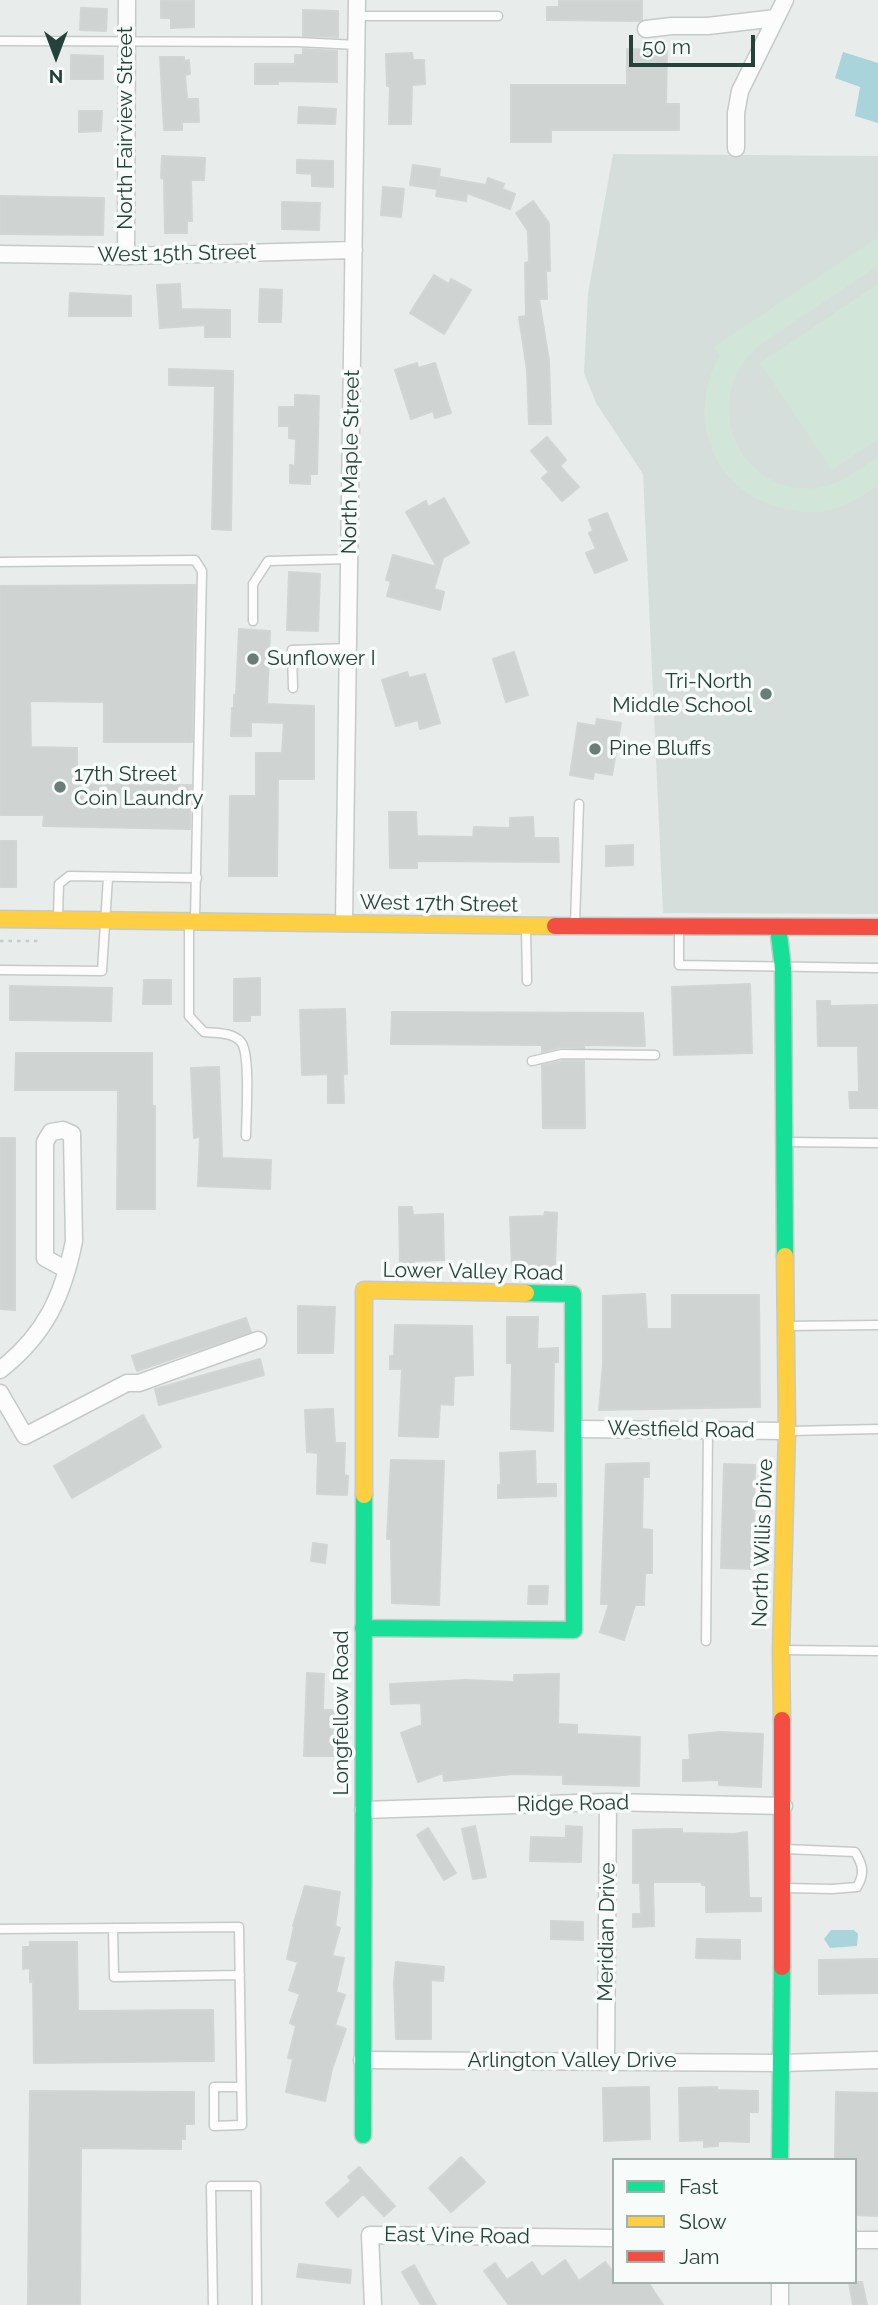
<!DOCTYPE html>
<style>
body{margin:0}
#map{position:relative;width:878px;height:2305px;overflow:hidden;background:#e8edeb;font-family:Raleway,sans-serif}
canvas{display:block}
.legend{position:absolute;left:612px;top:2158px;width:245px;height:126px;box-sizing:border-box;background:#f7fbf9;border:2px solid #a3b1ad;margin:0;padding:9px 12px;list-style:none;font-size:21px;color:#24423a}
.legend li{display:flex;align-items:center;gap:14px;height:35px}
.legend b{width:35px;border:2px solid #a3b1ad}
.north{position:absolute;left:21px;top:21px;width:70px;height:70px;-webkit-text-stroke:5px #f7fbf9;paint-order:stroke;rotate:180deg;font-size:19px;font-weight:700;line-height:28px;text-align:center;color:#24423a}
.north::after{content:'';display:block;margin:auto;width:24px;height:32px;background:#24423a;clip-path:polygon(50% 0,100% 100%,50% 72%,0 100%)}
.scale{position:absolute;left:629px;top:35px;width:126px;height:32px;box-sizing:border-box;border:4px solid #24423a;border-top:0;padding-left:9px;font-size:21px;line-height:24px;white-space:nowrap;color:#24423a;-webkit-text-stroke:5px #f7fbf9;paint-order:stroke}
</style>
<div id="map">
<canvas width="878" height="2305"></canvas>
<ul class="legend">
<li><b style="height:9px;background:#16e098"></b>Fast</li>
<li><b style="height:9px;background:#ffcf43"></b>Slow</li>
<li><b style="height:9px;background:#f24e42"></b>Jam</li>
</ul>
<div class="north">N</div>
<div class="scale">50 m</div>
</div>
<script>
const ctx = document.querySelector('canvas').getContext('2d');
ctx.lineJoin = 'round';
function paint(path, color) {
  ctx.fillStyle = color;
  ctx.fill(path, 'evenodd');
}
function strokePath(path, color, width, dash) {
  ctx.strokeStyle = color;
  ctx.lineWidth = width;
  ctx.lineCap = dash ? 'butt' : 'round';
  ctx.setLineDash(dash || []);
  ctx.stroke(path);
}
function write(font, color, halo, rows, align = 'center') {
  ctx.font = font + ' Raleway,sans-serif';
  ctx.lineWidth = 7;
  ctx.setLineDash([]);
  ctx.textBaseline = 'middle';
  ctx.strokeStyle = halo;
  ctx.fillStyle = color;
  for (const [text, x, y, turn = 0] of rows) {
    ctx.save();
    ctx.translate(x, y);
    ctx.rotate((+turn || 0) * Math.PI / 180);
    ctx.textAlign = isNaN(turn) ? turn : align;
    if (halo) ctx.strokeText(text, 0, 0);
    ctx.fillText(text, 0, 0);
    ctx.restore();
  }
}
paint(new Path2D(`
 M613,154l265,2v758l-215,-1 -20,-439 -47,-71 -12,-30 4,-80z`), '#d6dedb');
paint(new Path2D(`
 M878,237v29c-28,18 -56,37 -84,56 -18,13 -41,24 -53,44 -35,56 9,130 76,122 23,-3 42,-19 61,-31v28c-16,11 -33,23 -53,26 -14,3 -29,0 -42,-3 -71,-16 -98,-92 -63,-153l-6,-8z
 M878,284v155l-46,31 -72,-107z`), '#d1e6d8');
paint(new Path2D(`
 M843,52l35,11v60l-23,-7 5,-29 -25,-9z
 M831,1930h23l4,4 -1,12 -27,2 -6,-9z`), '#a9d4db');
const building = new Path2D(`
 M161,0h33v27l-23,1v-10h-10z
 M559,0h83v20l-3,1 -92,-1v-13h12z
 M81,8l26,1 -1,22 -26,-1z
 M303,10l35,1v26l-35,-1z
 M303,49l34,2v31l-59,-1v3h-23v-20h40v-9h8z
 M627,49l40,1 -1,54h13v26h-128v12h-40v-57h116z
 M412,53l1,7h11l1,24 -13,1 -1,39h-22l1,-38h-3l-1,-32z
 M71,55l32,1v23h-32z
 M160,57h24v4l5,-1 1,14 -5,1 2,24h11l1,23h-17v8h-18z
 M299,107l37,2 -1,15 -37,-1z
 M79,111h23l-1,20 -22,1z
 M162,156l43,2 -1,22h-13l1,41h-5v12h-22l-1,-54 -3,-1z
 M297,160l36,1v26l-21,-1v-12l-15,-1z
 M413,165l27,4 -3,20 -27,-4z
 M440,177l46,8 2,-7 16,6 -2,5 13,5 -5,15 -43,-16 -1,8 -30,-5z
 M383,187l21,2 -3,28 -20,-2z
 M0,196l104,2 -1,37 -103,-1z
 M533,201l16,22 1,48h-4l1,28h-8l10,62 2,63h-22l-2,-54 -8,-53 7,-1 -1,-53 4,-1 -1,-31 -12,-18z
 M282,202l38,1 -1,27 -37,-1z
 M434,275l15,9 2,-5 20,11 -27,44 -34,-21z
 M180,284l1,25 49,1v27h-25v-12l-45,3 -3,-43z
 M260,289l22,1 -1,32h-22z
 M70,293l61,3v20h-62z
 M417,363l1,5 17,-5 16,50 -16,5 -2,-7 -22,8 -16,-49z
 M169,369l64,2 -2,159 -19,-1 3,-143 -46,-1z
 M295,395l24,1 -2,78h-7v10l-20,-1v-18l5,1 1,-27 -7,-1v-12h-10v-19h16z
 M547,437l19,23 -6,6 19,21 -17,14 -20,-23 7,-6 -18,-21z
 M444,498l25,45 -26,15 -9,31 10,3 -4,18 -53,-14 4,-15 -5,-1 7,-25 44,12 -31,-55 20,-11 2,6z
 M607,513l20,47 -32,13 -9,-20 10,-4 -7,-16 4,-2 -4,-11z
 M289,572l31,2 -2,57 -31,-1z
 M195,585l-3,157h-88v-40l-74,-1 1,46 46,1v36l114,1 -1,44 -147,-3 1,-11h-44v-229z
 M239,629l31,2 -3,73 47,2v73h-36l-1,97h-48l1,-80h26v-43h26l2,-30 -33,-1v14h-20l1,-28h2v-13h2z
 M514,652l14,43 -22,7 -13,-43z
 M407,672l2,6 16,-4 15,49 -20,6 -2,-9 -22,6 -14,-46z
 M597,719l24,4 -9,52 -18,-3 -1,7 -23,-4 8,-52 18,3z
 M389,812h27l1,24 56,1 1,-10 36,1v-10l23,-1 1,21h24l1,24 -142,-1v7h-27z
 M0,841h16v46h-16z
 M633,845v20l-27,1v-20z
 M260,978v37h-10v6h-16v-42z
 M144,980h27v24h-28z
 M750,984l2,69 -78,2 -2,-68z
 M10,986l102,2 -1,33 -101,-1z
 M817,1001h13v5l48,-1v103h-28l-1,-16h10l-1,-46h-40z
 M345,1009l2,65h-4l1,29h-16v-29l-26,1 -2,-65z
 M392,1012l251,1 2,33 -61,-1v3l-22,-1 -20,5v-7l-151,-1z
 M16,1053h136v53h3v103h-38l1,-119h-103z
 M563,1061h21l1,67h-42l-1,-63z
 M219,1067l3,91 49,2 -1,29 -72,-3 2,-49 -6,1 -3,-70z
 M0,1138h15v172l-15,-1z
 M399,1207h13l1,8 30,-1 1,46 -30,1v5h-14z
 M545,1212l12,1 -2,54h-43l-2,-50 34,-1z
 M645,1294l2,35h25v-34h87l1,112 -161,3 4,-46v-68z
 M298,1306l37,1 -2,46h-35z
 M507,1317h31l-1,32 21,-1v14h-4l-1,69 -42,-2 1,-66h-5z
 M246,1318l5,14 -114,39 -5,-15z
 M395,1325l77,1 1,49 -19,1 -1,29 -13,-1 -2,33 -39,-1 3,-67h-12v-13h4z
 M260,1359l4,16 -105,30 -4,-16z
 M333,1409l2,34h10l-1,32 4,1 -1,19 -30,-1 1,-41 -11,-1 -2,-42z
 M143,1415l18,32 -89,51 -18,-32z
 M535,1451l1,33h20v12l-58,2v-13h3l-1,-32z
 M391,1460l53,1 -5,144 -47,-2 -1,-64h-4z
 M649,1463v14h-6l-1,52 10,1v43h-7l-1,32h-9l-11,35 -24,-8 9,-28h-8l5,-140z
 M724,1464l31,1 -2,104 -32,-1z
 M313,1543l14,2 -2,18 -14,-2z
 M529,1586h19l-1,18h-19z
 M307,1673l17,1 -1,36h16l1,46h-36z
 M559,1674l-1,50 19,1v9l63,3 -1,49 -76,-2v-9l-50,-1 -69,7 -1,-8 -25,9 -17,-49 21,-8 -1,-22 -30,1 -1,-20 75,-4 49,2v-7z
 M720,1732l43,2 -2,53 -42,-2v-5l-36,1v-21h7l-1,-25z
 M475,1826l11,51 -13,2 -11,-50z
 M566,1826l16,1 -1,35 -51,-1 1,-24 35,1z
 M428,1828l28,45 -12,7 -27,-45z
 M669,1829h13v4l52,1 13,-2 2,66h12v13l-55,1v-27h-4v-3h-49l1,44 -21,1v-13h8l-1,-31h-7v-53z
 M305,1886l35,6 -5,34 5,2 -8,28 12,2 -8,34 9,3 -10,30 11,4 -14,40 -7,32 -39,-9 7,-33 -5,-1 8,-32 -6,-3 10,-29 -11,-4 9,-28 -11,-3 7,-32 -1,-1z
 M551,1921l32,1v18l-32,-1z
 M697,1939l43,1v19l-44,-1z
 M30,1942h47l1,69 135,-1 1,51 -180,2 -1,-81h-3v-14l-7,1v-22h7z
 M878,1959v34l-59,1v-34z
 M396,1962l48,5 -1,14 -12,-1v59h-35l-2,-57z
 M649,2087l1,52 -46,2 -1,-53z
 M717,2087v3l41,1v21h-9v30l-31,-1v5l-14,1v-7l-24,1 -1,-53z
 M30,2091l164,1v32h-9v15h-4v10l-100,-1 -1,157h-52z
 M836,2092l42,1v123l-23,-1v-55h-20z
 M461,2157l24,25 -34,30 -22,-24z
 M359,2167l36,39 -11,10 -21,-22 -25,23 -12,-14 25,-22 -3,-4z
 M565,2260l14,21 26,-19 9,11v9h34l15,23h-154l-25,-34 11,-8 12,17 25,-18 10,15z
 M299,2264l52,6 -1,13 -53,-6z
 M414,2265l22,40h-15l-19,-33z
 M849,2282h13l5,23h-14z`);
paint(building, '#cfd4d2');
strokePath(building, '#d1d6d4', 2);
const lane = new Path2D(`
 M357,16h141
 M0,41l298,1 59,3
 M0,562l195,-2 7,11 -7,349
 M253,621v-37l15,-23 82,-2
 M293,688l-1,-38 56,-2
 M58,916l1,-32 10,-8 128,2
 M189,923v93l15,16c11,1 29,0 37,10 10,12 5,75 5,94
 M575,924l4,-120
 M526,928l1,53
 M679,929v36l199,3
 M0,970l102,1 6,-94
 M532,1061l30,-7 93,1
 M787,1142l91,1
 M786,1326l92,-1
 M790,1431l88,-2
 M706,1641l2,-210
 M783,1650l95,1
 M785,1849l70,3c8,13 10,21 2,35l-25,2 -46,-1
 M113,1928l1,49 126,-2
 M0,1929l239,-2 3,198 -28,1v-39h27
 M213,2305l-2,-119h45l1,119`);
const street = new Path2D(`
 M646,29l26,-3h36l68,-8
 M736,148v-35l4,-22 45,-91
 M0,254l126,2 228,-6
 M126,256l1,-256
 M344,923l13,-923
 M0,1370c45,-35 63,-74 74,-129l-2,-107 -9,-4 -12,2 -6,10v116l22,12
 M0,1393l25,43 102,-53h12l119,-43
 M575,1429l212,2
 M363,1810l245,-8 176,4
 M362,2060l419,3 97,-3
 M606,2061l2,-259
 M855,2240h23
 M780,2282v23
 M373,2305l-3,-70 244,3`);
const fast = new Path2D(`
 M778,927l5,41 2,288
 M363,1628l211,2 -1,-336 -47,-1
 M363,2135l1,-640
 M780,2160l2,-193`);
const slow = new Path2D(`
 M0,919l555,7
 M364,1495v-205l162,3
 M782,1720l-1,-70 6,-219 -2,-175`);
const jam = new Path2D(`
 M555,926l323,1
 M782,1967v-247`);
strokePath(lane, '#c5cac8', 11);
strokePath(street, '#c5cac8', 19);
strokePath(fast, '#c3cbc8', 19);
strokePath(slow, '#c3cbc8', 19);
strokePath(jam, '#c3cbc8', 19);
strokePath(new Path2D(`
 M0,941h39`), '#c3ccca', 2.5, [3.5, 5]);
strokePath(lane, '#fcfcfc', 8);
strokePath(street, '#fcfcfc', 16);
strokePath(fast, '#16e098', 16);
strokePath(slow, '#ffcf43', 16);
strokePath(jam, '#f24e42', 16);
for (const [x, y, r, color] of [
 [253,659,7,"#697e78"],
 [766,694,7,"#697e78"],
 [595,749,7,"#697e78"],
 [60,787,7,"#697e78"]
]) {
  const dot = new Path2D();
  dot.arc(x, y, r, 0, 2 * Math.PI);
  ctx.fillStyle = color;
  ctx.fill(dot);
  strokePath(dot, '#f7fbf9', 2.5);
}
write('21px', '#24423a', '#f7fbf9', [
 ["North Fairview Street",126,128,-90],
 ["West 15th Street",177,254,-1],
 ["North Maple Street",351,462,-89],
 ["West 17th Street",439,904,1],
 ["Lower Valley Road",473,1272,1],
 ["Westfield Road",681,1430,1],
 ["North Willis Drive",763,1543,-88],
 ["Longfellow Road",342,1713,-90],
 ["Ridge Road",573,1804,-1],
 ["Meridian Drive",607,1932,-89],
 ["Arlington Valley Drive",572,2061],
 ["East Vine Road",457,2236,1]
]);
write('21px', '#24423a', '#f7fbf9', [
 ["Sunflower I",267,659],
 ["Tri-North",752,682,"right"],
 ["Middle School",752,706,"right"],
 ["Pine Bluffs",609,749],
 ["17th Street",74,775],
 ["Coin Laundry",74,799]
], 'left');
</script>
